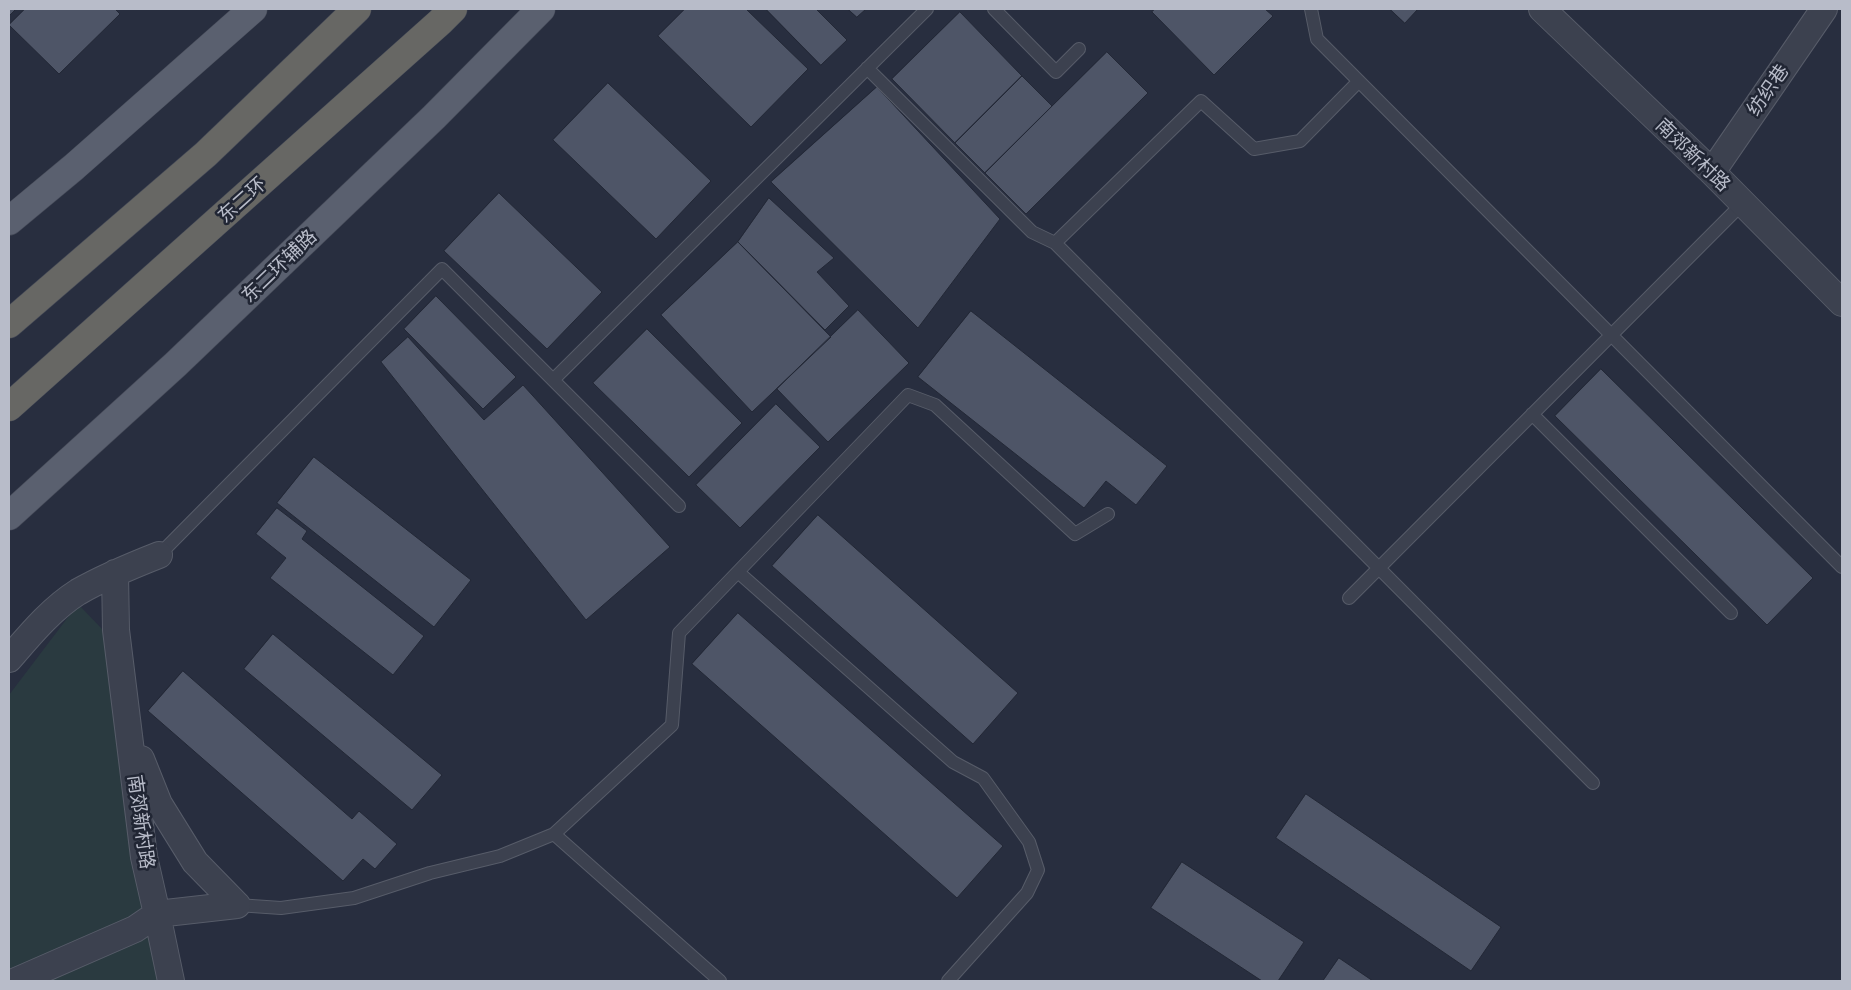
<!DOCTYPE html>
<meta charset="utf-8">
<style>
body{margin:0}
#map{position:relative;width:1851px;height:990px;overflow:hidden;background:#282e3f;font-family:"Exo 2",sans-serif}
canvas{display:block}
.frame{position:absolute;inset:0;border:10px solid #b8bcc9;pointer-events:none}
</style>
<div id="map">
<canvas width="1851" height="990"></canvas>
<div class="frame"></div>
</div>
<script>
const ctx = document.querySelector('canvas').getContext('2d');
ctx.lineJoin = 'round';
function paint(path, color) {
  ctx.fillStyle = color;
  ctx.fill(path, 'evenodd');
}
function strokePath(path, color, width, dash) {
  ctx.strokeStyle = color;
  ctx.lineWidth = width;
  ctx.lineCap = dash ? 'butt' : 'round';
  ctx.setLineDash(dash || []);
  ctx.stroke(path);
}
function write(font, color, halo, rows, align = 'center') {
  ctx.font = font + ' "Exo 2","Noto Sans SC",sans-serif';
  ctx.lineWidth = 5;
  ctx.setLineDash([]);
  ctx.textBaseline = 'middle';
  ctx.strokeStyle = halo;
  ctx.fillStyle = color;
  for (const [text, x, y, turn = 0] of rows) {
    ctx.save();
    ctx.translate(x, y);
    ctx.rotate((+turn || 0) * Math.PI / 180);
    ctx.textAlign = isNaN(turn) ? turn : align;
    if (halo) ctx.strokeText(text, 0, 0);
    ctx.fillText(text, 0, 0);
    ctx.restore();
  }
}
paint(new Path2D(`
 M78,604l25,26 21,174 34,177h-149v-286z`), '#2a3a40');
const building = new Path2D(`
 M9,9h7l-7,7z
 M25,9h90l5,5 -61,60 -50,-49z
 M685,9h61l62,60 -57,58 -93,-91z
 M766,9h50l31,31 -26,25z
 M848,9h18l-9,8z
 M1155,9h110l8,7 -59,59 -62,-63z
 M1390,9h28l-13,14z
 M960,12l62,64 -67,67 -63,-64z
 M1107,52l41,41 -122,121 -41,-41z
 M1022,76l30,30 -67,67 -30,-30z
 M608,83l103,98 -55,58 -103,-99z
 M877,87l123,132 -82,109 -147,-146z
 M499,193l103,99 -55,57 -103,-98z
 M769,198l65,60 -17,14 32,34 -24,24 -87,-88z
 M738,242l93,95 -79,75 -91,-97z
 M436,296l80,81 -33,32 -79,-80z
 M858,310l51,53 -81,79 -51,-53z
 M971,311l196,155 -31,39 -30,-24 -22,27 -166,-131z
 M647,329l95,94 -53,54 -96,-94z
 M408,337l76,83 39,-35 147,162 -84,73 -205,-258z
 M1601,369l212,209 -46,47 -212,-209z
 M776,404l44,43 -80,81 -44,-43z
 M314,457l157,123 -37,47 -157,-124z
 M277,508l30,23 -5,8 122,97 -31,39 -123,-97 16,-20 -30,-24z
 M818,515l200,178 -45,51 -201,-178z
 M738,613l265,233 -46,52 -265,-234z
 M273,634l169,141 -30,35 -168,-141z
 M183,671l169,148 7,-8 38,33 -22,25 -12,-10 -20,22 -195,-170z
 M1306,794l195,133 -30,44 -195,-133z
 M1182,862l122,80 -26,39h-16l-111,-73z
 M1339,958l34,23h-50z`);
paint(building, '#4e5567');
strokePath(building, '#232836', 1);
const service = new Path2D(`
 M994,9l62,63 23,-23
 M1311,9l6,30 525,528
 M867,68l165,164 23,11 538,540
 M1055,243l146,-142 53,48 46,-8 59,-60
 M553,380l374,-371
 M1532,414l199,199
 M159,555l283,-286 237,237
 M738,572l215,190 30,16 46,64 9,28 -11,23 -79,88
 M1349,598l394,-395
 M554,834l166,147
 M237,905l44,3 73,-10 76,-25 70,-17 54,-22 118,-109 7,-92 229,-238 27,10 140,129 33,-20`);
const minor = new Path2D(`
 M1542,9l170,163 130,131
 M1712,172l112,-163
 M9,659c20,-23 42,-50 69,-67 26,-15 53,-26 81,-37
 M141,759l18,45 36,58 42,43
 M16,981l119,-52 22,-15 -13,-57 -28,-227 -1,-57
 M171,981l-14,-67 80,-9`);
const primary = new Path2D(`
 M9,221l65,-54 179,-158
 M9,516l167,-152 258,-247 107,-108`);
const trunk = new Path2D(`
 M9,324l197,-170 151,-145
 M9,407l431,-385 13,-13`);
strokePath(service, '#575c69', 14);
strokePath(minor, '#575c69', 28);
strokePath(primary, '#454a58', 29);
strokePath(trunk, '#444956', 29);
strokePath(service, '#3c414f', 12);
strokePath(minor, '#3c414f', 26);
strokePath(primary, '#5a606f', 28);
strokePath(trunk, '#676764', 28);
write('19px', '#b8bcc9', '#212634', [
 ["纺织巷",1768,90,-55],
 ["南郊新村路",1693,155,44],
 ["东二环",242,200,-42],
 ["东二环辅路",279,266,-44],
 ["南郊新村路",141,822,82]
]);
</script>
